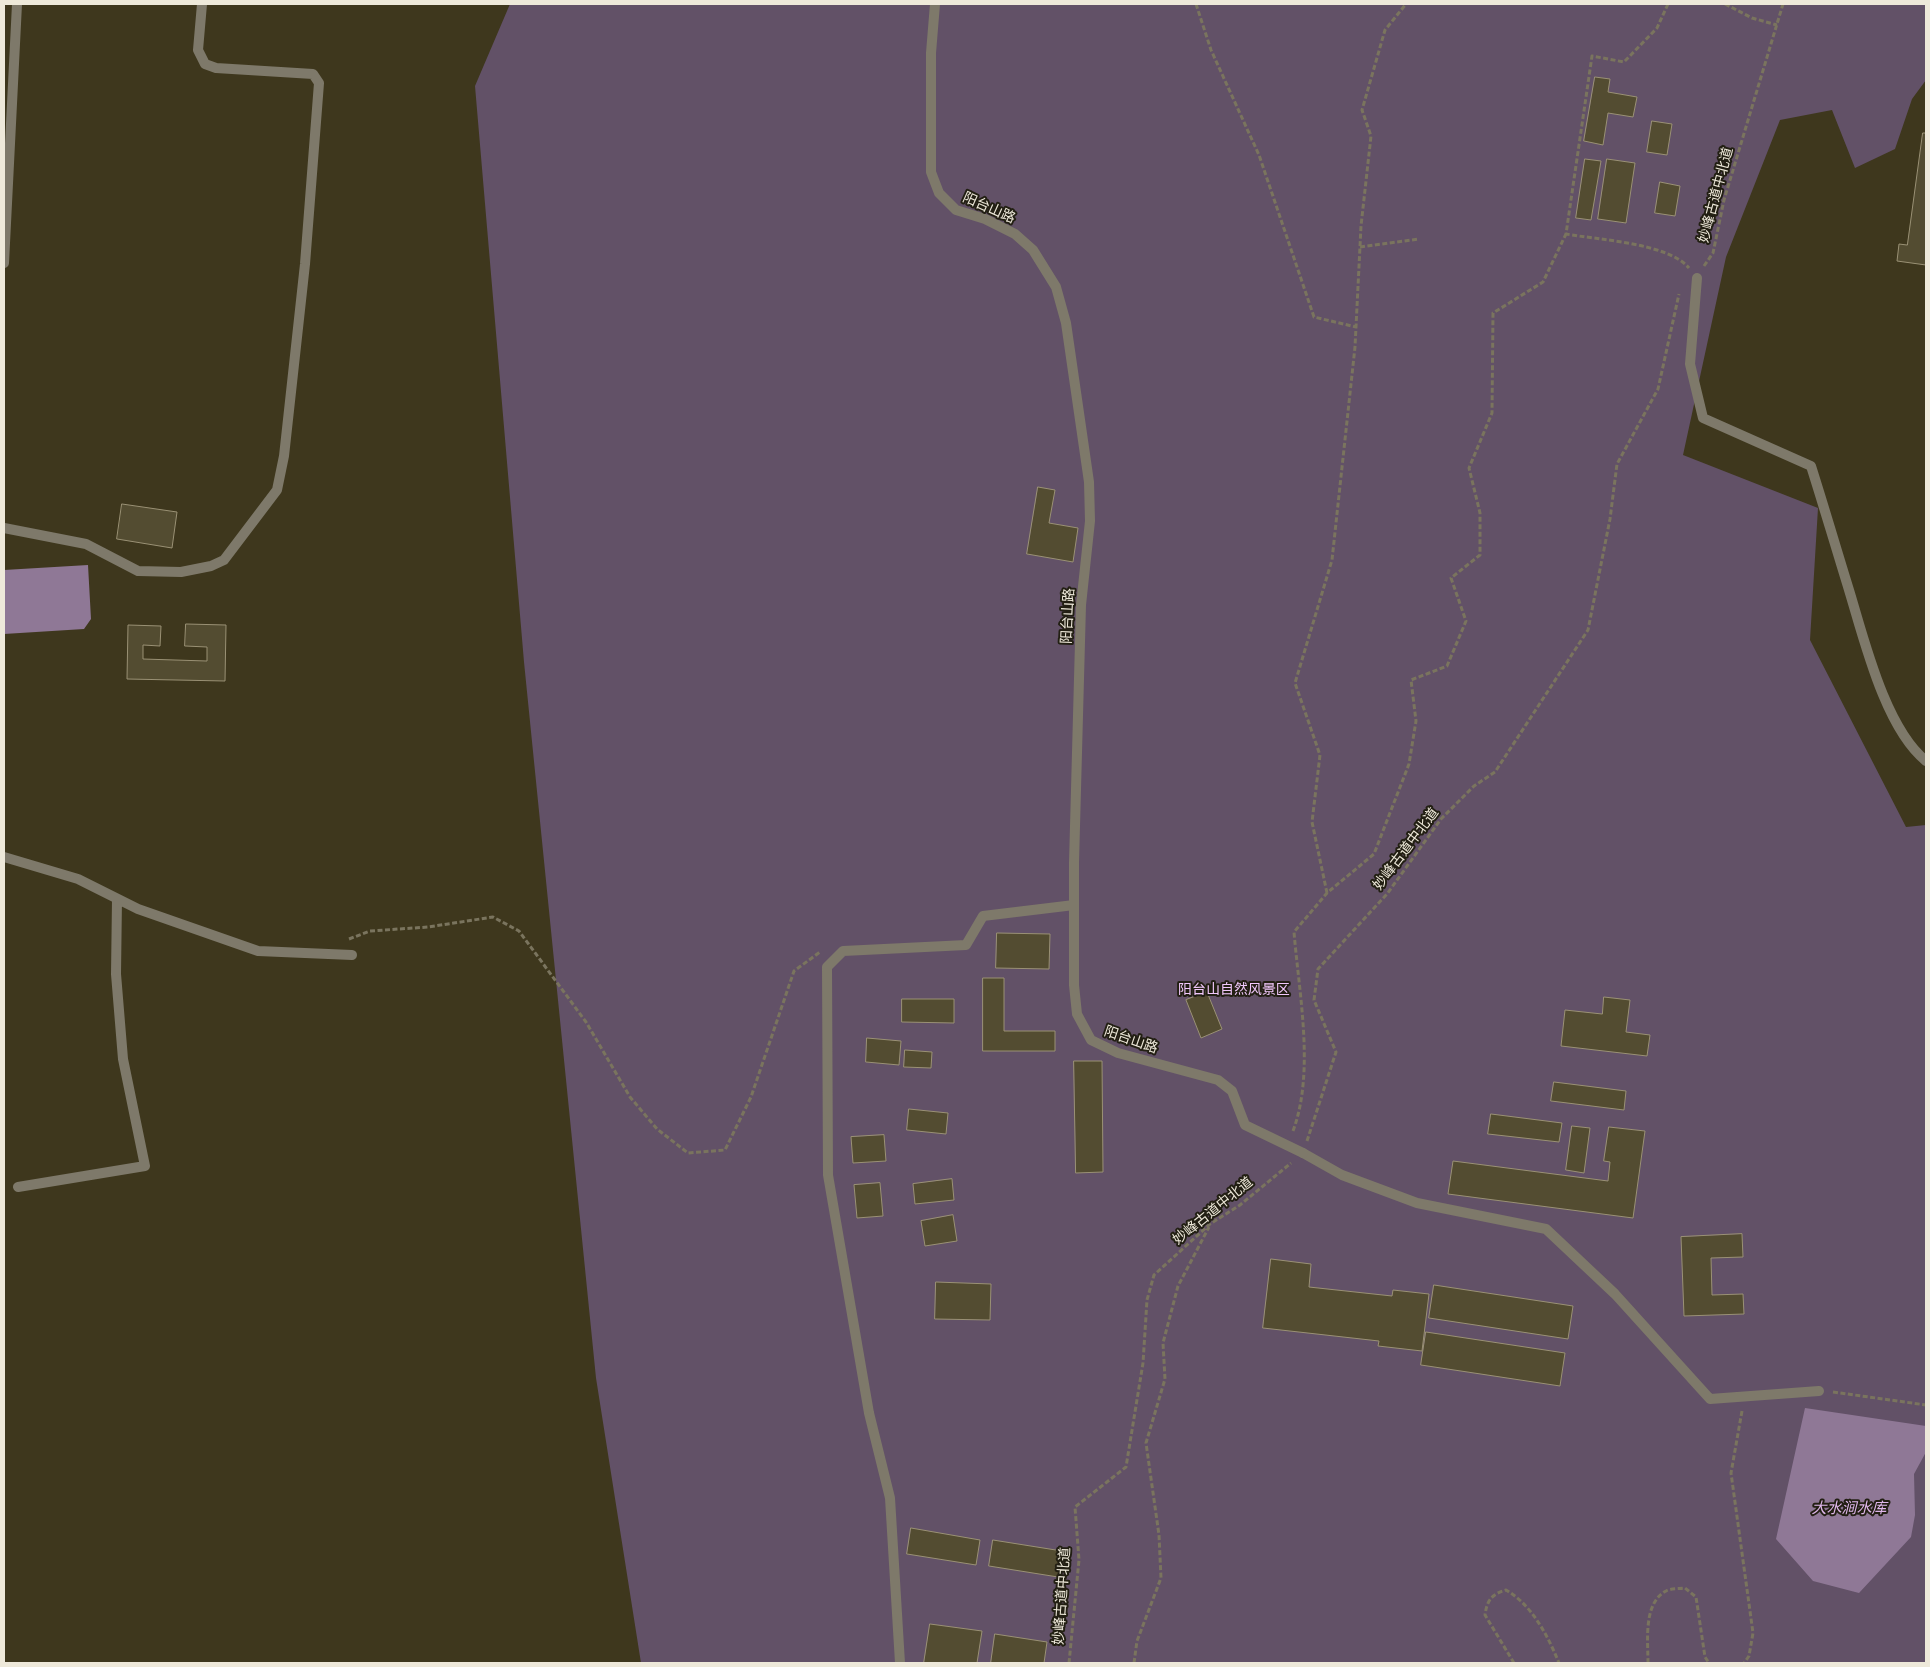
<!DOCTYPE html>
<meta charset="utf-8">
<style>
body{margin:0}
#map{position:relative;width:1930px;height:1667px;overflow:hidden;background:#3e371d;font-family:Quicksand,sans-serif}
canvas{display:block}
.frame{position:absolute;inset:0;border:5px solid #eee9da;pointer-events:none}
</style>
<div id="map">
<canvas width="1930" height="1667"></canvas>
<div class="frame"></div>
</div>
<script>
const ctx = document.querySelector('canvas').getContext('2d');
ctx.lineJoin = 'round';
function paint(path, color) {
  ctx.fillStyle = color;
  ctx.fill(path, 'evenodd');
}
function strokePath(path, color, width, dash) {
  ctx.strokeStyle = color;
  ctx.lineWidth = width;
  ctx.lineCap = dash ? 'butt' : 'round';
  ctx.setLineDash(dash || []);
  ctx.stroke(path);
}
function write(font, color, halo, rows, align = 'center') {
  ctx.font = font + ' Quicksand,"Noto Sans SC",sans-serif';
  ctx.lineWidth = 4;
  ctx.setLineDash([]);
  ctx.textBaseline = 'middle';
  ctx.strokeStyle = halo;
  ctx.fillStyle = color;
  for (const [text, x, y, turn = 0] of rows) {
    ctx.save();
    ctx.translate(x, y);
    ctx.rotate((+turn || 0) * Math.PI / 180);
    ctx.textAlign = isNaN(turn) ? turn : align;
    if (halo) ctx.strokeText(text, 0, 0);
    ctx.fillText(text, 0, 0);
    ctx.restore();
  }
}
paint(new Path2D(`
 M510,4h1416v76l-14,19 -17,50 -40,19 -23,-58 -52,10 -54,137 -43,198 135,53 -8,132 96,187 20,-2v838h-1285l-45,-285 -72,-716 -49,-576z`), '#625167');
paint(new Path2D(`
 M88,565l3,54 -7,10 -80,5v-64z
 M1805,1408l121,18v26l-12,22 1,41 -4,22 -52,56 -46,-12 -37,-42z`), '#8f7896');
const building = new Path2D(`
 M1595,77l15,2 -2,13 29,5 -4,20 -25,-4 -5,32 -19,-4z
 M1652,121l20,3 -5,31 -20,-3z
 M1923,133h3v132l-29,-4 2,-17 8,1z
 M1585,159l16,2 -10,59 -15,-2z
 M1607,159l28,4 -9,60 -28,-4z
 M1660,182l20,4 -5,30 -20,-3z
 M1038,487l17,3 -6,33 29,5 -5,34 -46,-8z
 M122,504l55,8 -5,36 -55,-9z
 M186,624l40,1 -1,56 -98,-2 1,-54 33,1 -1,20 -17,-1v14l64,2v-14l-22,-1z
 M997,933l53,1 -1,35 -53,-1z
 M983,978h21v53h51v20h-72z
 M1207,992l15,37 -21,9 -15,-38z
 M1604,997l26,3 -4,32 24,3 -3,21 -86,-10 4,-36 37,4z
 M902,999h52v24l-52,-1z
 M867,1038l34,3 -2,24 -33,-3z
 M905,1050l27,2 -1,16 -27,-1z
 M1074,1061h28l1,111 -27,1z
 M1554,1082l72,9 -2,19 -73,-9z
 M909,1109l39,4 -2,21 -39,-4z
 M1491,1114l71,9 -3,19 -71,-8z
 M1572,1126l18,2 -6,45 -18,-3z
 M1609,1127l36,4 -12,87 -185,-24 5,-33 155,20 2,-19 -6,-1z
 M884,1135l2,26 -33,2 -2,-26z
 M952,1179l2,21 -39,4 -2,-20z
 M880,1183l3,33 -26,2 -3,-33z
 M953,1215l4,26 -32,5 -4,-25z
 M1742,1234l1,23 -32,1 1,37 31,-1 1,20 -60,2 -3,-79z
 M1271,1259l40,5 -2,23 83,9 1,-6 36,4 -7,57 -44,-5 1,-5 -116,-13z
 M936,1282l55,2 -1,36 -55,-1z
 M1434,1285l139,21 -5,33 -139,-21z
 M1426,1332l139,21 -5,33 -139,-21z
 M911,1528l69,12 -4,25 -69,-11z
 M993,1540l69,11 -4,26 -69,-11z
 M930,1624l52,7 -5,32h-53z
 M995,1634l52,8 -3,21h-53z`);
paint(building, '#534c31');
strokePath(building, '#9a9175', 1);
strokePath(new Path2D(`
 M1196,4l15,46 48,105 55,162 42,10
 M1668,4l-11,24 -33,34 -32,-6 -26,178c33,6 102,9 123,34
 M1725,4l27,14 25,7
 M1360,247l59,-8
 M1704,266l9,-13 11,-53 59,-196
 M1327,893l-15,-71 8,-67 -25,-72 37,-123 23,-213 6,-121 10,-90 -9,-26 23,-80 21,-26
 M349,939l21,-8 58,-4 65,-10 26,14 67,91 44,75 27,32 31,24 37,-3 26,-53 43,-126 26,-19
 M1293,1131c22,-59 6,-137 1,-199l33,-39 47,-39 35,-90 7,-43 -5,-41 36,-14 19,-45 -15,-43 29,-23v-42l-11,-45 23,-55 1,-100 50,-31 23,-48
 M1307,1141l29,-89 -22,-52 4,-31 69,-75 54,-75 33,-33 21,-14 93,-142 22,-111 7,-55 41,-75 21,-95
 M1833,1392l93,13
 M1742,1411l-11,62 22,160 -4,23 -5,7
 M1069,1663l10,-103 -4,-53 51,-40 17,-104 4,-63 7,-25 56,-51 30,-19 51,-42
 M1134,1663l3,-22 24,-63 -2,-43 -13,-92 19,-64 -2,-36 15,-57 31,-59
 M1514,1663l-29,-48c2,-15 7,-21 21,-25 26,15 42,46 53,73
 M1648,1663c0,-22 -5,-60 18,-72 5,-3 14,-2 19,-3l11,9 9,60 4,6`), '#7a745e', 3, [5, 2.5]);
strokePath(new Path2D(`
 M4,263l13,-259
 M1697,278l-7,86 13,54 108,48c13,41 25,82 38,124 15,49 36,138 77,171
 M4,528l82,16 52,27 43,1 30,-6 13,-6 53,-70 7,-34 21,-192 14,-181 -6,-9 -97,-6 -11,-4 -7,-14 4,-46
 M4,857l74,22 60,30 120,42 94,4
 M1303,1153l39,22 75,28 129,26 69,65 95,105 109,-8
 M18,1187l127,-21 -22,-107 -7,-85 1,-75`), '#7e796a', 10);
strokePath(new Path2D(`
 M900,1663l-10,-165 -21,-85 -41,-238 -1,-208 16,-16 123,-6 17,-29 91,-11`), '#7e796a', 10);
strokePath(new Path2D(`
 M935,4l-4,49v119l8,21 17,17 29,9 30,15 18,16 23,37 10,36 23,159 1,39 -9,84 -7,258v122l3,29 14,26 27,13 100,27 14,11 13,34 58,28`), '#7e796a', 10);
write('14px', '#eee9da', '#221f13', [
 ["妙峰古道中北道",1716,195,-75],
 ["阳台山路",989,208,24],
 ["阳台山路",1068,616,-87],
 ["妙峰古道中北道",1406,849,-53],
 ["阳台山路",1131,1040,19],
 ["妙峰古道中北道",1213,1211,-39],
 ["妙峰古道中北道",1062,1596,-86]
]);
write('14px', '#f1c8fc', '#221f13', [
 ["阳台山自然风景区",1234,990]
]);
write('italic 15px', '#deb6e9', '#221f13', [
 ["大水涧水库",1849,1508]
]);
</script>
